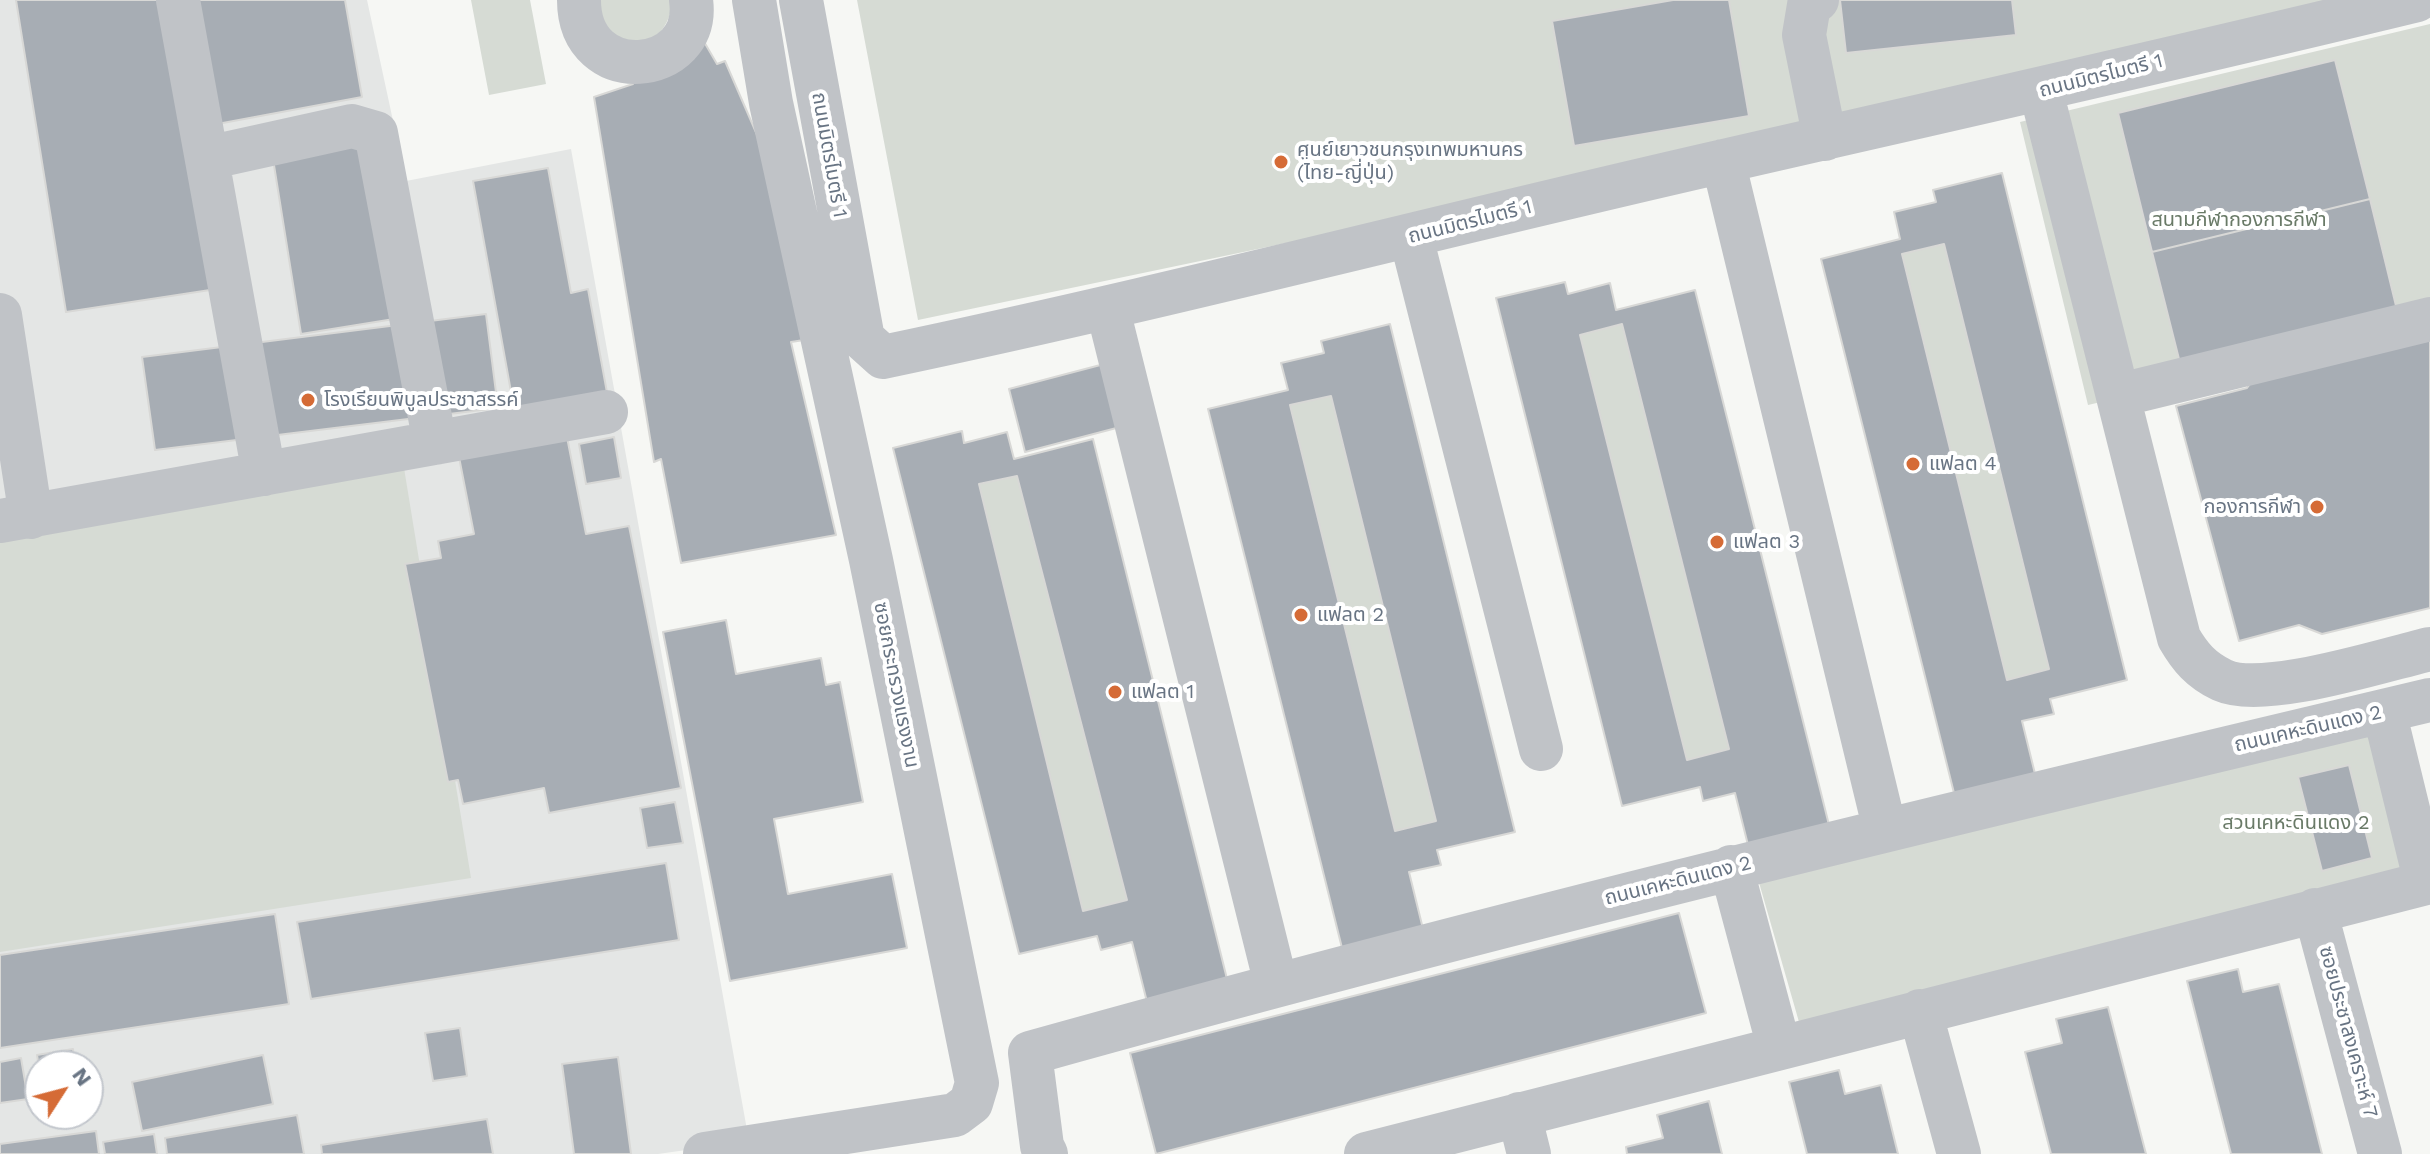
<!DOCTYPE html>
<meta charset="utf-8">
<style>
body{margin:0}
#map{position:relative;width:2430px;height:1154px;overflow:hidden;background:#f6f7f4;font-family:"Work Sans",sans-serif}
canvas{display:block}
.north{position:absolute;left:24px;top:1050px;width:80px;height:80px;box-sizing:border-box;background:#fff;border:2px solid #c3c7cd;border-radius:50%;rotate:54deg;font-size:22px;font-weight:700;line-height:32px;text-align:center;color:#687483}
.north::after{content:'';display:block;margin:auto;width:28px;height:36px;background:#d56b36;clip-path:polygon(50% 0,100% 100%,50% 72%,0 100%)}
</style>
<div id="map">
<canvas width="2430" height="1154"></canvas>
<div class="north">N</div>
</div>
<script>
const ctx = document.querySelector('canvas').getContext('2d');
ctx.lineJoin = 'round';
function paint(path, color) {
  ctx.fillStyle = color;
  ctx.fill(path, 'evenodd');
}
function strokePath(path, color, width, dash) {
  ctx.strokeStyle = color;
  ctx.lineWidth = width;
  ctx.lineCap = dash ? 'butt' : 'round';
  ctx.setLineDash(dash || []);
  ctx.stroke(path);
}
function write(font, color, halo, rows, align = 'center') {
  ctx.font = font + ' "Work Sans","Noto Sans Thai",sans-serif';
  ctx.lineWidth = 8;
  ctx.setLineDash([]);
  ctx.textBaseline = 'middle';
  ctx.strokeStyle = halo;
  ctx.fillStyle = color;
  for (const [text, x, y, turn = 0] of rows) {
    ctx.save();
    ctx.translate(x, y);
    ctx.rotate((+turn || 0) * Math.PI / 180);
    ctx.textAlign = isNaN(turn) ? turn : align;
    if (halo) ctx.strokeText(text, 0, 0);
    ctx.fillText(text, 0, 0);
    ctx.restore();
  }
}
paint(new Path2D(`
 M0,0h367l39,181 165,-32 178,992 -91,13h-658zM40,1066h48v48h-48z`), '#e4e6e5');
paint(new Path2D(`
 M471,0h59l16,84 -57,11z
 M595,0h78c-6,42 -31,50 -66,32z
 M857,0h1573v4l-1512,316z
 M2430,24v301l-342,80 -68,-283z
 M1944,244l105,425 -42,11 -105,-426z
 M1622,324l107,425 -42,11 -107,-425z
 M1331,396l105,425 -41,10 -105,-426z
 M404,468l67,410 -471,74v-420z
 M1017,476l110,424 -44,11 -104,-427z
 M2373,725l34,149 -608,148 -41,-143z`), '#d6dbd4');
const building = new Path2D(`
 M16,0h149l45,290 -144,22z
 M189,0h156l17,97 -150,28z
 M1673,0h56l20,116 -175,30 -22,-125z
 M1840,0h172l4,35 -170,18z
 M703,40l14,24 8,-3 43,99 36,180 -13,2 45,193 -155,28 -20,-104 -7,3 -60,-365 39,-13 -2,-7z
 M2335,60l35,139 -218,53 -34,-139z
 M365,144l29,175 -93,15 -28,-175z
 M548,168l23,125 17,-4 20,109 -93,16 -42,-233z
 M2002,173l125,507 -77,19 4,15 -32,7 15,61 -81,19 -135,-542 79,-20 -6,-27 42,-10 -3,-12zM1944,244l105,425 -42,11 -105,-426z
 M2370,199l28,115 -217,53 -29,-115z
 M1565,282l3,12 42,-11 6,27 79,-20 136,543 -81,20 -15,-60 -32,8 -3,-14 -78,19 -126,-508zM1622,324l107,425 -42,11 -107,-425z
 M486,314l12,94 -343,42 -13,-93z
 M1390,324l125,508 -78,18 4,15 -32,7 15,61 -81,19 -135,-543 80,-19 -7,-27 43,-10 -3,-12zM1331,396l105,425 -41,10 -105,-426z
 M2430,335v273l-108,26 -23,-9 -60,16 -63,-235 71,-18 8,-11z
 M1108,363l16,63 -99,26 -16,-63z
 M962,431l2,12 43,-11 7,27 79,-20 135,544 -81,19 -15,-60 -31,8 -4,-14 -78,18 -126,-506zM1017,476l110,424 -44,11 -104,-427z
 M566,432l20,102 43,-8 52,262 -132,25 -5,-25 -81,16 -5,-24 -10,2 -43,-218 36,-6 -3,-17 36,-7 -16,-82z
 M614,437l7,41 -35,6 -7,-40z
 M726,620l10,54 85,-16 5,27 14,-3 23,120 -89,17 14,75 104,-20 15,74 -177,33 -67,-349z
 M2349,765l23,93 -50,13 -24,-94z
 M675,802l8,41 -36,5 -7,-40z
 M666,863l13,77 -368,59 -14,-77z
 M1679,913l27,100 -550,141 -26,-101z
 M275,914l14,90 -289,44v-93z
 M2238,969l5,23 36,-8 43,170h-91l-44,-173z
 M2108,1007l38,147h-95l-26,-102 37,-9 -6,-24z
 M460,1028l7,48 -34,5 -8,-48z
 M73,1049l2,17h-35v8l-3,-19z
 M263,1055l10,49 -131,27 -10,-49z
 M618,1057l13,97h-57l-12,-90z
 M21,1058l7,41 -28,4v-41z
 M1839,1070l6,24 36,-9 17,69h-91l-18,-72z
 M1709,1101l13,53h-95l-1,-7 37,-9 -6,-23z
 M297,1115l7,39h-137l-2,-16z
 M487,1119l6,35h-171l-1,-9z
 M96,1131l3,23h-99v-10z
 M154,1134l3,20h-52l-2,-12z`);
paint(building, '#a7adb4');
strokePath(building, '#d8d8d6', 2);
strokePath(new Path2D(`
 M178,0l86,474
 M579,0c0,89 123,76 112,0
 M801,0l62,339 20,18c282,-59 560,-132 841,-196 231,-53 463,-105 693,-161
 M1817,0l-8,5 -5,30 21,104
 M2041,91l138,547c11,19 22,32 43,42 41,19 161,-20 208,-31
 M207,158l145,-32 24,7 59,310
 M1723,161l162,669
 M1411,237l130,512
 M1108,310l168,674
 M0,315l31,202
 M2120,395l310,-76
 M0,521l606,-109
 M2384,711l42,172
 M1731,867l48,180
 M2315,910l65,244
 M1920,1011l39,143
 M1519,1114l10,40
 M705,1154l250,-39 16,-12 6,-20 -106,-523 -100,-457 -17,-103
 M1046,1154l-4,-8 -12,-93c464,-130 932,-242 1400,-353
 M1366,1154l1064,-272`), '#c0c3c7', 44);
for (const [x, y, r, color] of [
 [1281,162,8,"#d56b36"],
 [308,400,8,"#d56b36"],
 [1913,464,8,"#d56b36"],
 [2317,507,8,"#d56b36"],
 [1717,542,8,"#d56b36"],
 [1301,615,8,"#d56b36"],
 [1115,692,8,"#d56b36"]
]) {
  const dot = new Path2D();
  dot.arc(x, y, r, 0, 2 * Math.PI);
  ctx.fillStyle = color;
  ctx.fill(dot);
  strokePath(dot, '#fff', 3);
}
write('20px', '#687483', '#fff', [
 ["ถนนมิตรไมตรี 1",2101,76,-14],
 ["ถนนมิตรไมตรี 1",829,155,80],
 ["ถนนมิตรไมตรี 1",1470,222,-14],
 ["ซอยกระทรวงแรงงาน",896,685,79],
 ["ถนนเคหะดินแดง 2",2308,729,-13],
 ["ถนนเคหะดินแดง 2",1678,881,-14],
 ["ซอยประชาสงเคราะห์ 7",2348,1032,75]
]);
write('20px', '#687483', '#fff', [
 ["ศูนย์เยาวชนกรุงเทพมหานคร",1297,150],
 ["(ไทย-ญี่ปุ่น)",1297,173],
 ["โรงเรียนพิบูลประชาสรรค์",324,400],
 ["แฟลต 4",1929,464],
 ["กองการกีฬา",2301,507,"right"],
 ["แฟลต 3",1733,542],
 ["แฟลต 2",1317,615],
 ["แฟลต 1",1131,692]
], 'left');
write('20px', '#697a67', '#fff', [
 ["สนามกีฬากองการกีฬา",2239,220],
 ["สวนเคหะดินแดง 2",2296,823]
]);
</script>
